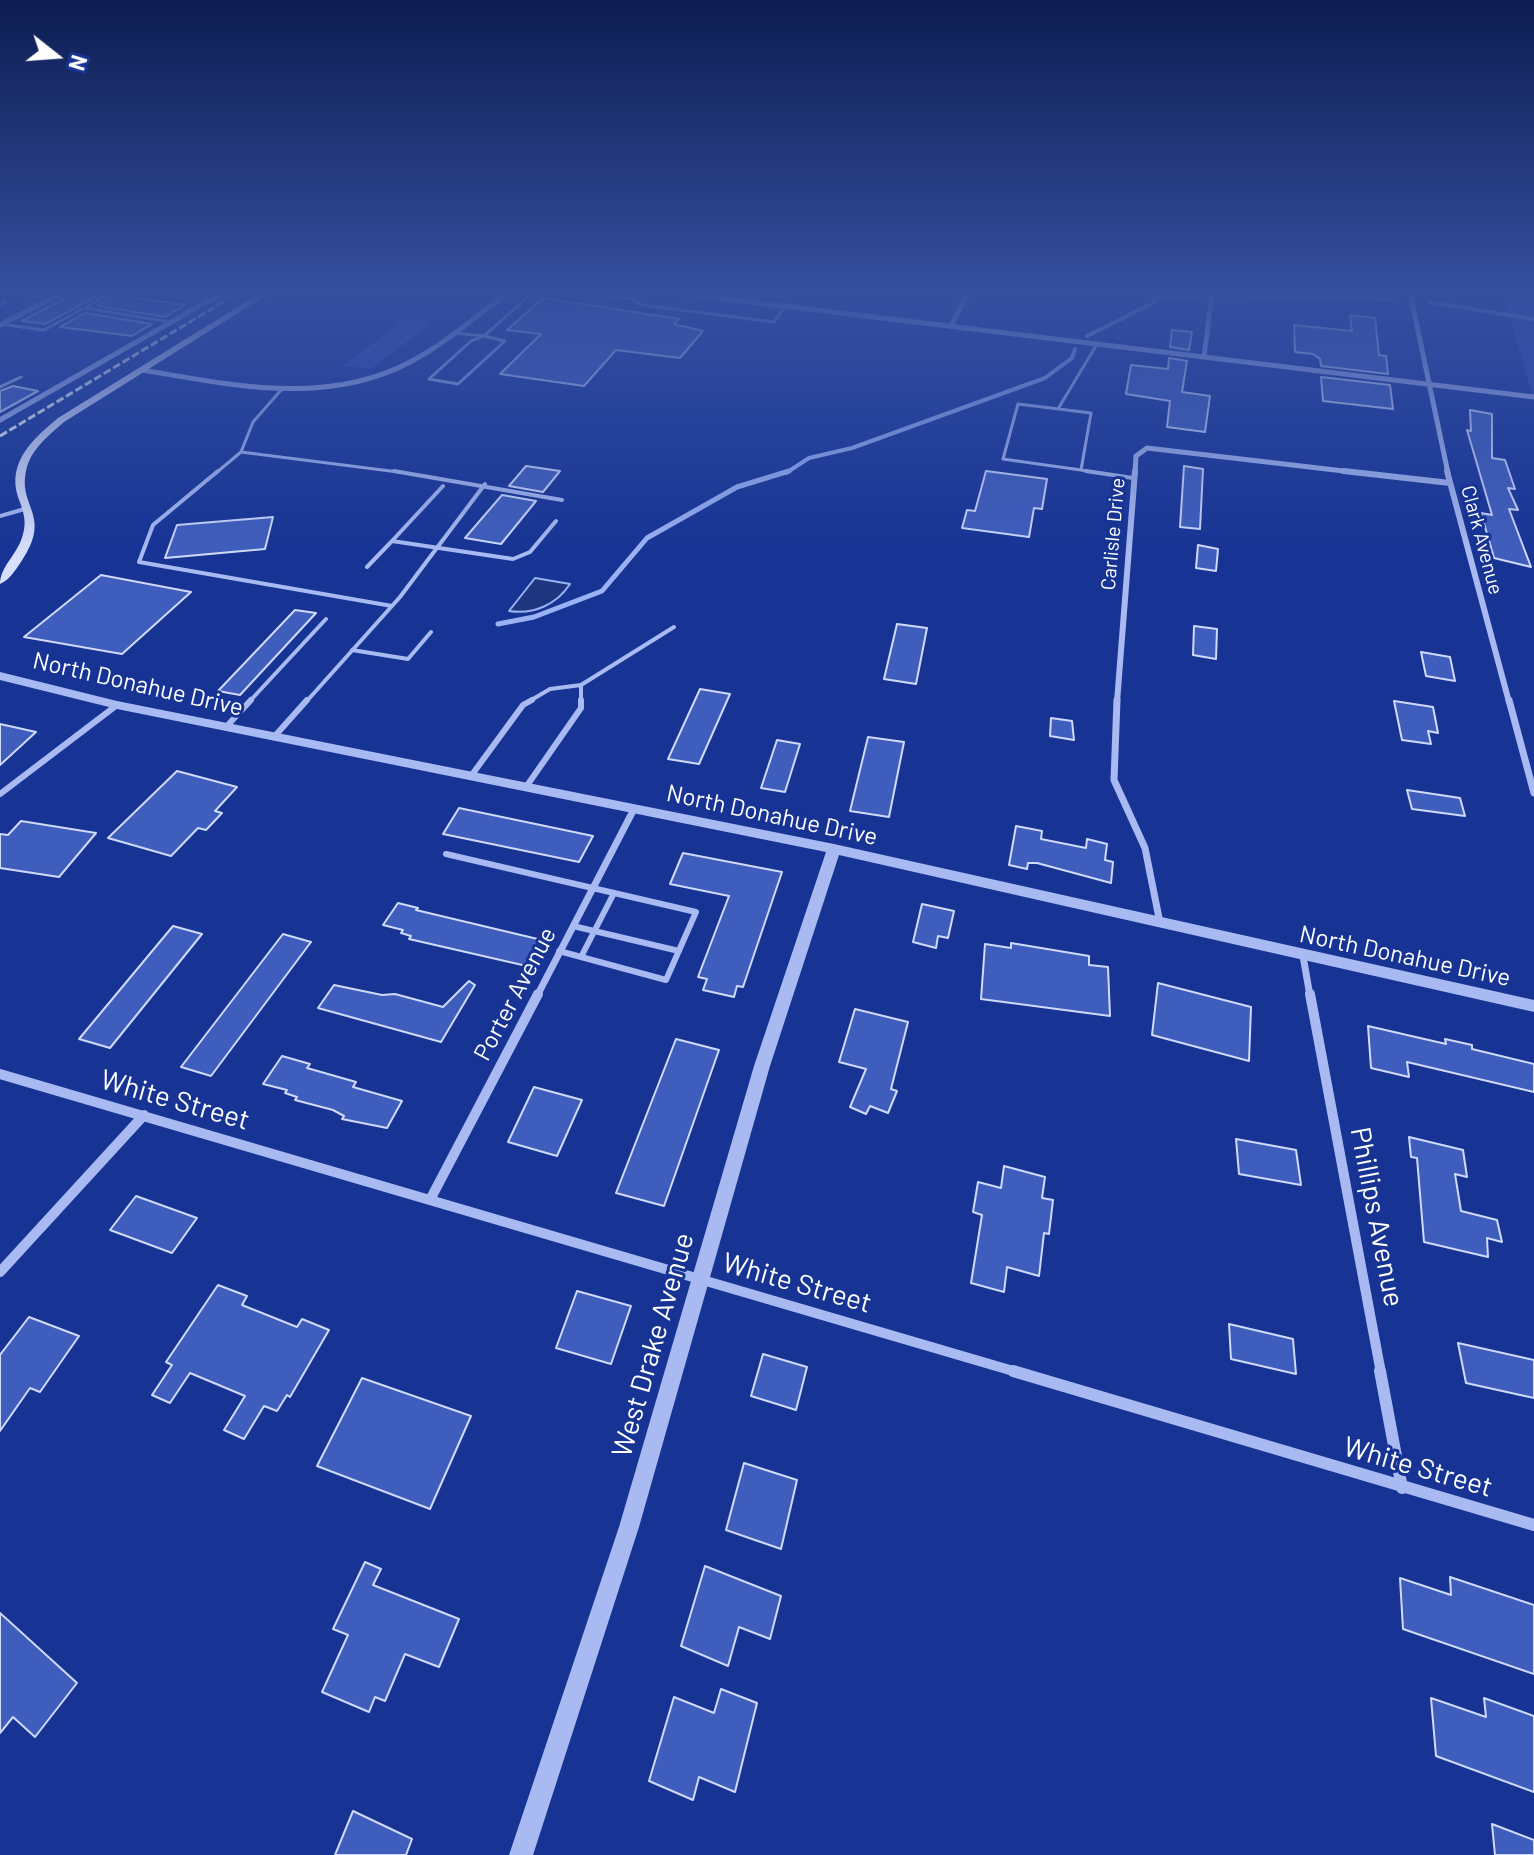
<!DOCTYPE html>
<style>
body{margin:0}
#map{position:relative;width:1534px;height:1855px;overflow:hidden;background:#173495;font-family:Barlow,sans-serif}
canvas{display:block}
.north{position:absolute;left:16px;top:16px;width:80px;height:80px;-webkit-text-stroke:6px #173495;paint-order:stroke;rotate:107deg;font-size:22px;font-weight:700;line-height:32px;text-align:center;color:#fff}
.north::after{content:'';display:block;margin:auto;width:28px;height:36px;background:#fff;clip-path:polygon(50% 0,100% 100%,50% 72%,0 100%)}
</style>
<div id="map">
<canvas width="1534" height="1855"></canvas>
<div class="north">N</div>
</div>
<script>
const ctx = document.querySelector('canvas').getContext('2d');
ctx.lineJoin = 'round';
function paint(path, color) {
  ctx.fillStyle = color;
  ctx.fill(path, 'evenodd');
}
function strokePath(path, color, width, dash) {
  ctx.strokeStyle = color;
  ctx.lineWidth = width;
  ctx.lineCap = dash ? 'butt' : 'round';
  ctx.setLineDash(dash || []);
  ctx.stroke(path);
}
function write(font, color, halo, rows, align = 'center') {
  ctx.font = font + ' Barlow,sans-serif';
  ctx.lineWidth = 6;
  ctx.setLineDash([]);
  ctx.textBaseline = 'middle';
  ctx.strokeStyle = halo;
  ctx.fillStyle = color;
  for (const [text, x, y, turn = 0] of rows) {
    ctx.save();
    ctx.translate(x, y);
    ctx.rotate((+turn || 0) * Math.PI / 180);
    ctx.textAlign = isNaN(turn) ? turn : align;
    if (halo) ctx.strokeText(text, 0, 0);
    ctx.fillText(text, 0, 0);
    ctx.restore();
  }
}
paint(new Path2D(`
 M1503,293h31v108z
 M406,318l27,4 -62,47 -28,-3z`), '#2d4eb4');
const water = new Path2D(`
 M535,578l35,6c-13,20 -36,31 -61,27z`);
paint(water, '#20357f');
strokePath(water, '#9ab1f3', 2);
strokePath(new Path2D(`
 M1221,295l170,4
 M1429,302l105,17
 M1087,336l66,-33 1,-5 48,-2
 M786,473l23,-15 43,-10 193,-70 27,-20 3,-9`), '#9ab1f3', 4);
strokePath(new Path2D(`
 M498,624l36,-7 68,-26 45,-53 90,-51 52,-16`), '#9ab1f3', 5);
const building = new Path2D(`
 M75,293l24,2 -54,29 -23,-3z
 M124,296l55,8 6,1 -20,12 -67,-11 12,-9z
 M543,298l136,21 -5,5 29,7 -23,27 -64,-8 -32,36 -84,-12 41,-40 -34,-4z
 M85,313l67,11 -20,12 -72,-9z
 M1350,315l25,3 4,37 7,1 2,18 -67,-8 -1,-7 -7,-5 -18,-2 -1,-27 58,6z
 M1172,330l20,2 -3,18 -19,-3z
 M1169,358l18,3 -5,31 28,4 -5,36 -38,-5 3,-26 -44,-7 5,-29 37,4z
 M1321,377l69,8 3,24 -70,-8z
 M13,386l25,5 -38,21v-21z
 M1470,410l22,4v44l13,2 10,29 -7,-1 10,22 -9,-1 22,58 -37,-9 -13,-45 11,2 -25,-85 4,1z
 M526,466l34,5 -17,21 -34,-6z
 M1184,466l19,3 -3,60 -20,-2z
 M986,471l61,8 -5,30 -8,-1 -5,29 -67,-9 5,-18 8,1z
 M502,495l34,6 -35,43 -36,-6z
 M273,517l-8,32 -100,9 12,-33z
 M1198,545l20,4 -2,22 -20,-3z
 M101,575l90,17 -69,62 -98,-17z
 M295,610l21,3 -76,82 -22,-4z
 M897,624l30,4 -11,56 -32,-5z
 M1194,626l23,3 -1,30 -23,-4z
 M1421,652l29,5 5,24 -29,-5z
 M700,689l30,5 -31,70 -31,-5z
 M1394,701l39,6 5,26 -10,-2 3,13 -29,-4z
 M1051,718l21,3 2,19 -24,-4z
 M0,724l36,8 -36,33z
 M868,737l36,5 -15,75 -39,-6z
 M777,740l23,4 -15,48 -24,-4z
 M177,771l60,16 -22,24 7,2 -16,17 -8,-2 -27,28 -63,-18z
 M1407,790l53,8 5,18 -53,-7z
 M459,808l134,28 -14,26 -136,-28z
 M21,821l75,12 -37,44 -59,-9v-34l8,1z
 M1016,826l26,5 -1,8 45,9 1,-9 20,5 -2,16 8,2 -2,21 -74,-20h-9l-1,6 -18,-4z
 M683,853l99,19 -39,115 -6,-1 -3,11 -31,-7 4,-11 -9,-2 31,-81 -59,-12z
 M398,903l20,5 -2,2 130,31 -15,26 -122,-28 2,-3 -10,-3 2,-3 -20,-5z
 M922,904l32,7 -6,27 -10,-2 -2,12 -23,-6z
 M173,926l29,8 -92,114 -31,-9z
 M283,934l28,8 -100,134 -30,-9z
 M1011,943l78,13v9l19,2 2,49 -129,-17 4,-55 26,4z
 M469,981l6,4 -34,57 -123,-34 16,-23 48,10 13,-1 48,13z
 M1158,983l93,24 -2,54 -97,-26z
 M855,1009l53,13 -17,67 6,2 -9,22 -18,-7 -4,8 -16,-7 16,-38 -27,-7z
 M1368,1026l78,18 -1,-5 27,6v4l62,15v28l-127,-30 2,15 -38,-9z
 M676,1039l43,11 -55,156 -48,-13z
 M282,1056l28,8 -3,4 49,14 -3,5 49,14 -15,27 -45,-9 2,-3 -11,-6 -38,-10 2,-3 -12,-4 2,-3 -24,-6z
 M534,1087l48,13 -25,56 -49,-14z
 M1409,1137l54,13 4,27 -12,-3 6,37 36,9 5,22 -15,-4 1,19 -64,-15 -7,-84 -6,-1z
 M1236,1139l60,11 5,35 -62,-11z
 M1004,1166l41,11 -3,21 11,2 -4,34 -5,-1 -5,43 -32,-9 -3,25 -33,-9 11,-68 -9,-3 5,-30 23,6z
 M136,1196l61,22 -25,35 -62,-23z
 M218,1285l29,11 -5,9 55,22 5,-8 27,11 -39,67 -3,-2 -10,16 -13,-5 -20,33 -20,-9 21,-34 -55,-23 -20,30 -18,-8 20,-30 -6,-3z
 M577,1291l54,15 -20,58 -55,-16z
 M29,1317l50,19 -39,56 -10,-4 -30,43v-76z
 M1229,1324l64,15 3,35 -65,-15z
 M1458,1343l76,17v38l-68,-15z
 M763,1354l44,13 -11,43 -45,-14z
 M362,1378l109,38 -41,93 -113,-43z
 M744,1463l53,17 -16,69 -55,-19z
 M365,1562l16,7 -8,16 86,34 -20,48 -34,-13 -20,47 -10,-4 -6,15 -47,-20 26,-57 -15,-6z
 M705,1566l76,30 -11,43 -31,-12 -11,39 -47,-20z
 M1450,1577l84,28v69l-131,-45 -3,-51 51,17z
 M0,1613l77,70 -42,54 -22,-20 -13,16z
 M721,1689l36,14 -22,89 -36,-15 -6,23 -44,-19 25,-84 40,16z
 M1431,1698l55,19 -2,-19 50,18v76l-98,-36z
 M353,1811l59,28 -6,16h-71z
 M1492,1824l42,16v15h-39z`);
paint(building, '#3f5dbc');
strokePath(building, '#cfdafc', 2);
strokePath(new Path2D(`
 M15,293l35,6
 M578,293l53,6 6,-6
 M631,299l11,6 132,17 11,-16
 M0,305l5,-3
 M85,308l85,14
 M0,324l44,6 62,-34
 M454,333l30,3 48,-43
 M484,336l21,5 -47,43 -29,-5 42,-38z
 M0,387l21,-10
 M1018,404l73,9 -10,57 -78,-11z
 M1058,409l39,-65
 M241,452l165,21
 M1081,470l18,3
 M216,473l25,-21 12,-30 29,-33`), '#a8baf1', 3);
strokePath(new Path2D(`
 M218,471l-65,54 -14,37 253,44
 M394,471l168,29
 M1086,471l47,7
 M443,486l-51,55 121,18 17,-7 26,-31
 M0,516l28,-8
 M367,567l25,-26
 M352,650l56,9 23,-27
 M249,702l77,-83
 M306,702l94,-105 85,-113
 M528,702l22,-13 31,-4
 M581,702v-17l93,-58`), '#a8baf1', 4);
strokePath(new Path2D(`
 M226,727l25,-27
 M274,737l33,-37
 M471,776l52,-71 9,-5
 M526,787l55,-79v-8
 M0,794l117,-89
 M446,854l250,58 -30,68 -107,-29
 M573,926l106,25
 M581,957l33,-64`), '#a8baf1', 6);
strokePath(new Path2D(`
 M676,293l858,104
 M1410,293l38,180
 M0,325l62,-32
 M951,326l17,-33
 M1204,357l8,-64
 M142,370c91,15 185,37 270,-9 34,-18 64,-45 95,-68
 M0,420l222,-127
 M1135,473l1,-17 11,-8 214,25`), '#a8baf1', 5);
strokePath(new Path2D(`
 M1344,471l106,12
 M1447,471l62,231
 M1117,702l18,-231`), '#a8baf1', 6);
strokePath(new Path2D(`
 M1117,700l-3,80 31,68 15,75
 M1509,700l25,93
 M1303,956l7,40
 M537,996l97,-187`), '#a8baf1', 7);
strokePath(new Path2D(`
 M1310,994l71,379
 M0,1074l1020,299
 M431,1198l107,-204
 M0,1272l144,-157`), '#a8baf1', 10);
strokePath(new Path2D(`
 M1013,1371l521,154
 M1380,1371l22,117`), '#a8baf1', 12);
paint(new Path2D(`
 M0,672l117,29 717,143 700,156v12l-695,-157 -69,211 -131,461 -106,328h-24l110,-328 135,-461 72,-214 -709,-143 -117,-29z`), '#a8baf1');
paint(new Path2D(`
 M260,293h10l-206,129c-15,13 -34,28 -38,49 -8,37 27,44 -5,91 -6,9 -12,18 -21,22 0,-18 19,-31 23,-50 4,-13 0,-24 -5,-37 -11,-35 15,-58 40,-79z`), '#d6dffc');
strokePath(new Path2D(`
 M0,436l238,-143`), '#fff', 3, [8, 3]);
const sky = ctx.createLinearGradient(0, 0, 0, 553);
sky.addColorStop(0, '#0d1d52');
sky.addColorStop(0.53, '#3650a0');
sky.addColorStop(1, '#3650a000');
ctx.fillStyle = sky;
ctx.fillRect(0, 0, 1534, 553);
write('20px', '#fff', '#173495', [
 ["Carlisle Drive",1113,534,-85],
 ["Clark Avenue",1482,540,75]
]);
write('24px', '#fff', '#173495', [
 ["North Donahue Drive",138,684,13],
 ["North Donahue Drive",772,815,12],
 ["North Donahue Drive",1405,956,12],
 ["Porter Avenue",515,994,-62]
]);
write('28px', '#fff', '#173495', [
 ["White Street",175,1100,16],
 ["Phillips Avenue",1377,1217,79],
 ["White Street",797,1283,16],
 ["West Drake Avenue",653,1345,-74],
 ["White Street",1418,1467,16]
]);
</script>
